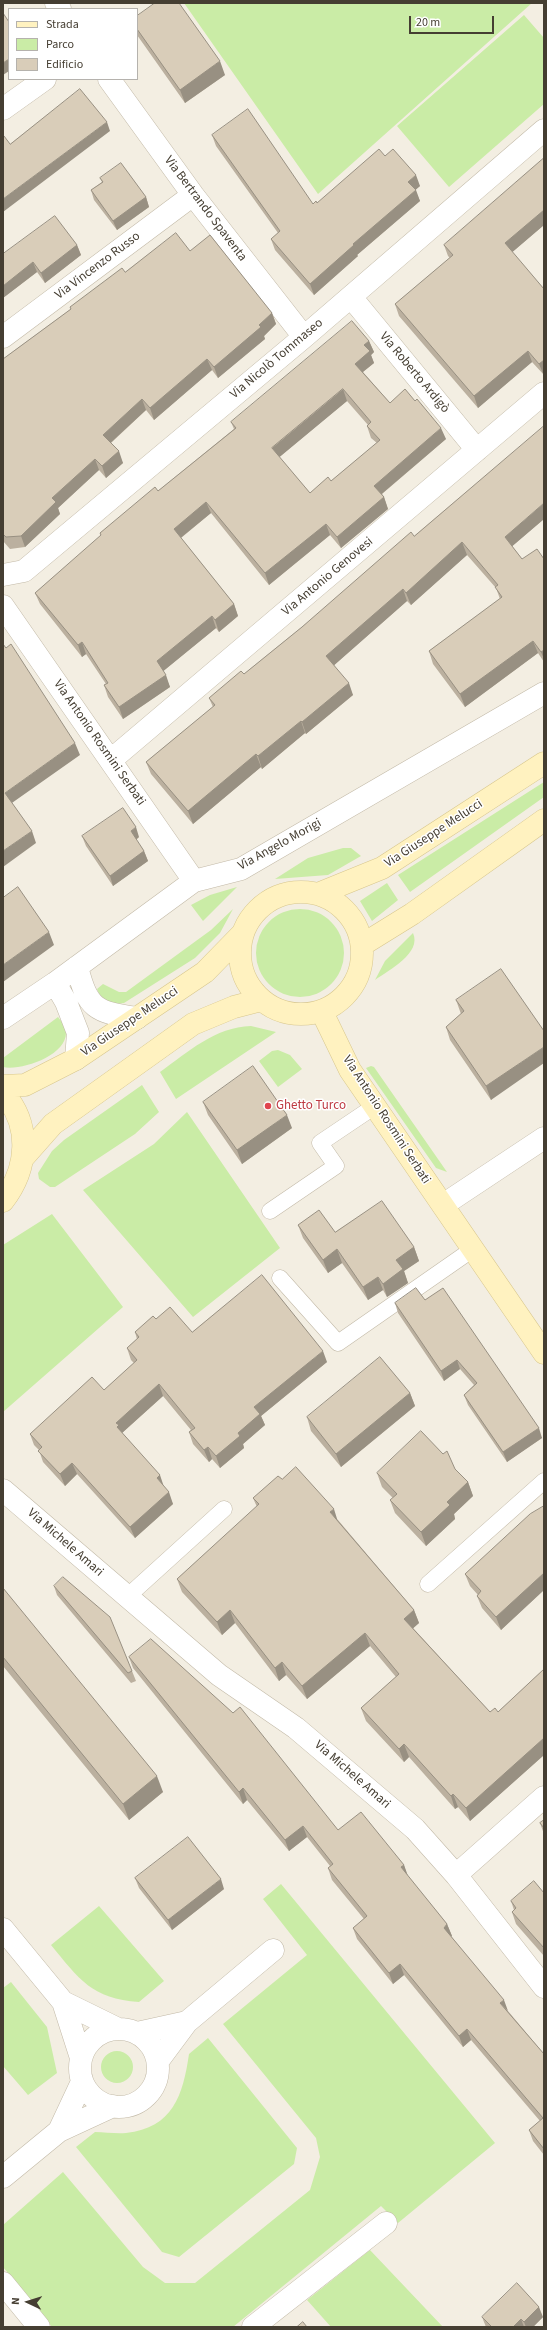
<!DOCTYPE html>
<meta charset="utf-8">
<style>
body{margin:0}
#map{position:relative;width:547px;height:2330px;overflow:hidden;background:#f3eee2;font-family:"Source Sans 3",sans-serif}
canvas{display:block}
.frame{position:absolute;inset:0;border:4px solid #453e32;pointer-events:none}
.legend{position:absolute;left:8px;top:8px;width:130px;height:72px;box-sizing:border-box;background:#fff;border:1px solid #b5b2ad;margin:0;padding:5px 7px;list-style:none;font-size:12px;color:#453e32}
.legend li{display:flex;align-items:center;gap:8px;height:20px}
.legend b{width:20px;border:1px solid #b5b2ad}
.north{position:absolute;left:8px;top:2282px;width:40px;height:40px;-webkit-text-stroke:3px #fff;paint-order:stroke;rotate:274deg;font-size:11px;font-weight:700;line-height:16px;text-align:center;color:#453e32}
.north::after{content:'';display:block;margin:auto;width:14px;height:18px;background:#453e32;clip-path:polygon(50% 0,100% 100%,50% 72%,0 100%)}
.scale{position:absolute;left:409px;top:16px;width:85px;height:18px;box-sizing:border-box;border:2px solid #453e32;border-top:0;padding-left:5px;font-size:12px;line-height:14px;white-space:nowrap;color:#453e32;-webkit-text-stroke:3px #fff;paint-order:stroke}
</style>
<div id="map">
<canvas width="547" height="2330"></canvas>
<div class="frame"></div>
<ul class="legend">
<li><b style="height:5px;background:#fff2c0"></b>Strada</li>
<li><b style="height:11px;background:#caeca6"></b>Parco</li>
<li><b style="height:11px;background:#d9cdb9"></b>Edificio</li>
</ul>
<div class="north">N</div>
<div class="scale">20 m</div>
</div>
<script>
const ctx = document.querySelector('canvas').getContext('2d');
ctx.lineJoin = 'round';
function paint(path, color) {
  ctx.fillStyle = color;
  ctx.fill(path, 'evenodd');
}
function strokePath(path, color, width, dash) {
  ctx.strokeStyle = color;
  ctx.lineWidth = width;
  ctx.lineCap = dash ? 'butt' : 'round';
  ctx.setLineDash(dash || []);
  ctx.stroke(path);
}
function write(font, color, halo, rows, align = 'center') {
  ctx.font = font + ' "Source Sans 3",sans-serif';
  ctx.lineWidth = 3;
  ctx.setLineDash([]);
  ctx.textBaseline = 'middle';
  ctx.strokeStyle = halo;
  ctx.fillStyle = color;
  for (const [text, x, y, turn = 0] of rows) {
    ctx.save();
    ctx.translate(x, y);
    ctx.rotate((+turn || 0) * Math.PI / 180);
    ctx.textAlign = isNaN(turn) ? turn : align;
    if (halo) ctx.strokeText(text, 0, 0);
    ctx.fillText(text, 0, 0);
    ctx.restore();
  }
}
paint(new Path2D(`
 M184,3h348l-214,191z
 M524,15l20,23v66l-95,83 -52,-61z
 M544,782v15l-134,95 -12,-17z
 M343,848h8l10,8 -33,19 -53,4 33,-21z
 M387,883l11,17 -26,21 -12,-20z
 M237,887l-34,34 -12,-16 19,-10z
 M233,909l-13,24 -25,25 -71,45 -7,1 -15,-3 -5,-12 6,-5 16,8h7l85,-62z
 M256 953a44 44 0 1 1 88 0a44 44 0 1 1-88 0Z
 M413,933c9,20 -24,37 -38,47l10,-19z
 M58,1017c4,5 9,10 8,16 0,23 -45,38 -63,34v-9z
 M251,1026l25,6 -100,67 -16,-27c28,-20 55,-45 91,-46z
 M278,1050l12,5 12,14 -24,18 -19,-26 13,-10z
 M371,1066l3,1 73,105 -11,-4 -70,-100z
 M142,1085l17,27 -24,22 -80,53h-5l-11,-8 -1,-6 14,-22 12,-11z
 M187,1112l93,136 -87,69 -110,-127 71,-46z
 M52,1214l71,93 -120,105v-167z
 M281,1884l214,259 -97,80 -17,-17 -148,121h-181l-49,-60v-42l60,-53 80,95 22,16h30l115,-93 10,-33 -4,-19 -93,-114 84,-69 -44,-56z
 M99,1906l65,75 -25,21c-47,-3 -60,-23 -88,-57z
 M11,1982l36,45 10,46 -29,22 -25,-29v-78z
 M208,2038l89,110 -3,16 -115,93 -17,-5 -86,-105 19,-15c10,0 21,2 31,1 47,-5 57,-38 63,-79z
 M101 2067a16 16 0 1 1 32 0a16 16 0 1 1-32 0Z
 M370,2250l73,77h-112l-24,-27z`), '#caeca6');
const lane = new Path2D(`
 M270,1211l66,-45 -16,-23 55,-37
 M280,1278l58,65 135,-94
 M428,1584l116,-103
 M127,1597l97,-88`);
const street = new Path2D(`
 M56,3l4,6
 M109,79l84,116 111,142
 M3,109l42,-30
 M351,297l126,153
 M3,337l190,-142
 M3,575l21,-4 280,-234 240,-207
 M3,606l191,275
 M111,760l433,-367
 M77,967c11,42 18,45 60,51
 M55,983l11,19 12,31 -2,26
 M3,1018l52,-35 139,-102 47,-12 303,-176
 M443,1205l101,-67
 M3,1490l216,185 77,53 119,101 41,46 88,112
 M456,1875l88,-78
 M3,1929l60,73 18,56
 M63,2002l53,26
 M80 2068a39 39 0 1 1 78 0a39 39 0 1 1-78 0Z
 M137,2033l50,-11
 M158,2061l29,-39 86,-72
 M59,2131l23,-49
 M3,2177l56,-46 54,-25
 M3,2283l36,44
 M253,2327l133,-104`);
const secondary = new Path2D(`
 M240 953a61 61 0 1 1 122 0a61 61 0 1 1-122 0Z
 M318,894l64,-26 162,-105
 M362,945l50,-31 132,-94
 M322,1012l28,58 194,283
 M3,1086l22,-1 51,-26 129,-87 38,-39
 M3,1093c29,32 25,76 0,108
 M23,1158l30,-34 140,-100 41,-17 27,-7`);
strokePath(lane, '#c2b9a7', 17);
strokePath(street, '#c2b9a7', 23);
strokePath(secondary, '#d7c68c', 23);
strokePath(lane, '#fff', 16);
strokePath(street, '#fff', 22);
strokePath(secondary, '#fff2c0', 22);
paint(new Path2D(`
 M137,16l88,59 -40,28 -48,-68z
 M212,135l101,69 4,-1 68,-47 35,30 -5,4 5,11 -63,54 1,1 -44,39 -39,-45 -4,-11 7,-6 -62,-87z
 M544,158v67l-32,27 32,37v86l-12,-13 -54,46 -79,-92 -4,-12 55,-46 -2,-2 -4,-11z
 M100,178l46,19 3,10 -32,23 -23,-30 -3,-10 11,-8z
 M77,245l4,10 -36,28 -8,-11 -34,26v-44z
 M190,251l82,62 4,11 -12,12 1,3 -47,39 -6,-8 -58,50 -8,-10 -35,33 12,20 -17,15 -7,-8 -41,38 2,6 -35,33 -15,2 -7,-8v-182l68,-50 -1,-2 55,-35z
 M369,341l5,11 -3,3 3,8 -11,9 27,31 56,36 -64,55 2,3 4,12 -47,39 -11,-13 -61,50 -58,-72 -30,25 53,66 4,12 -19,16 -3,-4 -53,43 7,16 -47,32 -15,-22 -4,-12 2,-1 -20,-30 -4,3 -42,-53 -5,-11 66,-57 -1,-3 58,-42 76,-62 -3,-7zM347,401l21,24 -1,1 4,12 6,5 -46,38 -21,12 -31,-36z
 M544,519l-32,27 10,13h22v103l-6,-9 -73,54 -32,-43 -4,-13 71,-52 -4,-11 -29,-33 -56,50 -4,-4 -73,64 19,30 -47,39 -1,-1 -43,36 -1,-2 -68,57 -42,-50 -5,-12 67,-55 -4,-9 35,-24 170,-138z
 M82,836l57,1 -3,3 8,11 4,10 -35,25 -27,-40z
 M456,1000l88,31 -53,69 -41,-60 -4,-13 15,-13z
 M203,1102l89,26 -50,36 -34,-49z
 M298,1225l37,7 79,15 5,14 -15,10 4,12 -21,14 -4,-7 -15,10 -26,-37 -14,10 -25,-35z
 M425,1300l117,138 -35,24 -39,-57 -4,-10 10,-10 -14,-16 -16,12 -46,-68 -3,-10z
 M156,1319l36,13 135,30 -66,54 4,9 -22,19 1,4 -24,20 -8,-9 -3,3 -16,-18 -4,-12 2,-2 -28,-34 -41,37 42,54 9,17 -38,34 -58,-64 -12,12 -22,-24 -4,-12 -5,-5 -4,-11 74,-44 30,-27 -3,-3 -4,-12 10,-9 -2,-7z
 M410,1393l5,13 -74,61 -30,-36 -4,-14z
 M455,1469l13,13 5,14 -19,18 1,5 -29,27 -31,-33 -5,-13 3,-2 -11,-11 -5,-14z
 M282,1479l56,41 76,90 5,13 -6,5 77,84h8l46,-43v86l-74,66 -12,-14 -3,2 -46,-52 -5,5 -38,-41 -5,-13 35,-31 -26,-31 -63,53 -21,-24 -7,6 -44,-58 -13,12 -40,-43 -5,-13 80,-72 -4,-9z
 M544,1506v84l-43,40 -19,-22 -5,-12 1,-1 -8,-9 -5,-12z
 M54,1586l78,85 4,10 -5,2 -74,-88z
 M3,1588l160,204 -34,28 -126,-154z
 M129,1657l209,173 66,35 3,10 40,49 5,12h-1l57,75 36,43v101l-11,-14 -4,-11 11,-9 -69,-81 -8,7 -59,-72 -11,9 -36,-45 -4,-11 11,-9 -32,-39 -4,-12 2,-2 -23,-29 -18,14 -42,-51 -4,4 -110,-136z
 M544,1820v14l-4,-11z
 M135,1878l89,11 -52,41 -33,-42z
 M544,1893v63l-28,-32 -4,-12 2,-2 -3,-9z
 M482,2317h61l-10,10h-47z`), '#bbb09f');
paint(new Path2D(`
 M9,59v12l-6,4v-12z
 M220,61l5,14 -40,28 -5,-13z
 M107,122l3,9 -107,81v-13z
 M416,175l4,11 -8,7 -4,-11z
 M416,190l4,11 -63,54 1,1 -44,39 -4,-11 43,-40z
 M146,197l3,10 -32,23 -4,-9z
 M544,210v15l-35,30 -4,-12z
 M77,245l4,10 -36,28 -4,-10z
 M33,262l4,10 -34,26v-12z
 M272,313l4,11 -12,12 1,3 -47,39 -4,-11z
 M369,341l5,11 -3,3 3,8 -15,12 -4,-11 9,-19z
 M528,351l4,11 -54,46 -4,-12z
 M207,359l5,11 -58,50 -4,-12z
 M544,360v16l-5,-12z
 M343,389l4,12 -71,59 -4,-12z
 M142,399l4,11 -39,36 -4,-11z
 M441,428l5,11 -68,58 -4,-11z
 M119,451l4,12 -17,15 -4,-12z
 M95,459l4,11 -41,38 2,6 -35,33 -4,-11 31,-38z
 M384,497l4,12 -47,39 -4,-11z
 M206,502l5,11 -33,27 -4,-11z
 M544,503v16l-35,30 -4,-12z
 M326,524l4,11 -61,50 -4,-12z
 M462,542l5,13 -56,50 -5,-12z
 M403,589l4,12 -76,67 -5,-12z
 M234,604l4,12 -19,16 -4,-12z
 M212,616l4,12 -55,45 -4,-12z
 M533,641l5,12 -73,54 -5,-13z
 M82,642l4,12 -4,3 -4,-12z
 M544,650v9l-3,-7z
 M166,675l4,12 -47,32 -4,-12z
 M349,683l4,12 -47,39 -4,-12z
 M301,721l4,12 -43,36 -4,-13z
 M75,743l5,12 -71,50 -4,-12z
 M256,754l5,13 -68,57 -5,-13z
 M136,827l3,10 -5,4 -3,-10z
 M32,831l4,12 -33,24v-16z
 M144,851l4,10 -35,25 -3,-10z
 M49,932l5,13 -51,37v-17z
 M544,1047v16l-53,37 -5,-14z
 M287,1115l5,13 -50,36 -5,-14z
 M414,1247l5,14 -15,10 4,12 -21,14 -4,-13 13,-24z
 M337,1249l5,14 -14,10 -5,-13z
 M378,1277l5,13 -15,10 -5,-13z
 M323,1351l4,11 -66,54 4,9 -22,19 1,4 -24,20 -4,-12 22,-23 16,-26z
 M457,1360l3,9 -16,12 -3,-10z
 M159,1384l4,12 -41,37 -5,-6 -1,-4z
 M410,1393l5,13 -74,61 -5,-13z
 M539,1428l3,10 -35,24 -4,-10z
 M208,1447l4,12 -3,3 -5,-12z
 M72,1463l5,11 -12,12 -5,-12z
 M160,1475l4,12 -7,-9z
 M468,1482l5,14 -19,18 1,5 -29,27 -5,-14 26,-30z
 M169,1492l4,12 -38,34 -5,-11z
 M334,1509l4,13 -8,-10z
 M544,1573v17l-43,40 -5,-13z
 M230,1610l5,13 -13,12 -5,-13z
 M414,1610l5,13 -10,9 -5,-13z
 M365,1633l5,13 -63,53 -5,-13z
 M282,1662l4,13 -7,6 -4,-13z
 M544,1738v17l-74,66 -4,-13z
 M404,1744l5,13 -5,5 -5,-13z
 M157,1776l6,16 -34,28 -6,-16z
 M243,1788l4,12 -4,4 -4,-12z
 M453,1794l5,13 -3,2 -4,-13z
 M303,1826l4,11 -18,14 -4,-11z
 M404,1865l4,11 -7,-9z
 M221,1879l3,10 -52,41 -4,-10z
 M447,1924l5,12 -4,3 -4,-11z
 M400,1964l4,11 -11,9 -4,-11z
 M504,2000l4,11 -8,-8z
 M467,2029l4,11 -8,7 -4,-11z
 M539,2307l4,10 -10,10h-7l-2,-5z
 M521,2319l3,8h-11z`), '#989082');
const building = new Path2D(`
 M155,3h24l41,58 -40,29 -43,-61v-13z
 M3,13l6,9v37l-6,4z
 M80,89l27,33 -104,77v-62l1,-1 6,8z
 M248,109l65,95 3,-3 1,2 62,-54 6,7 8,-7 23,26 -8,7 8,8 -63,54 1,1 -44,39 -39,-45 9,-8 -68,-96z
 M544,158v52l-39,33 39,46v71l-5,4 -11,-13 -54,45 -79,-92 58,-49 -9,-10z
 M121,163l25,34 -33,24 -22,-31 12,-8 -3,-4z
 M55,216l22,29 -36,28 -8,-11 -30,24v-32z
 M176,233l14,18 20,-16 62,78 -13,12 2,2 -47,40 -7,-8 -57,49 -8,-9 -39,36 16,16 -17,15 -7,-7 -43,39 4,4 -35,34 -15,1 -3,-3v-175l68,-50 -1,-2 52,-39 3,4z
 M352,321l17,20 -5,4 6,6 -15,13 35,39 15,-14 10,12 2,-2 24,29 -67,58 10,11 -47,40 -11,-13 -61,49 -59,-71 -32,27 60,75 -19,16 -3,-4 -55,45 9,14 -47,32 -15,-22 4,-2 -26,-41 -4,3 -43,-52 66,-58 -1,-2 55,-46 3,4 78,-63 -5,-6zM343,389l28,33 -4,4 13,14 -49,41 -3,-4 -18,16 -38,-45z
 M544,426v77l-39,34 17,22 15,-10 7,10v91l-3,2 -8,-11 -73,53 -31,-43 73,-54 -7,-10 3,-2 -36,-43 -56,51 -3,-4 -77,67 23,27 -47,39 -1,-1 -43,35 -2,-2 -68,57 -42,-49 69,-57 -6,-7 32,-27 3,3 58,-47 109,-95 3,4z
 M3,644l3,4 5,-4 64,99 -70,50 27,38 -29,20z
 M123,808l13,19 -5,4 13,20 -34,25 -28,-40z
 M18,887l31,45 -46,33v-67z
 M501,969l43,62v16l-58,39 -40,-59 18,-16 -8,-11z
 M253,1066l34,49 -50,35 -34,-48z
 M382,1201l32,46 -18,13 7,9 -20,15 -5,-7 -15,10 -26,-38 -14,11 -25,-35 21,-15 16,22z
 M262,1275l61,76 -69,56 6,7 -22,19 2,3 -24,20 -8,-9 -4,3 -15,-18 6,-4 -36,-44 -43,39 3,2 -2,2 43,48 -3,3 12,14 -39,35 -58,-64 -12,11 -22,-23 4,-4 -12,-13 62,-57 12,13 33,-30 -10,-12 12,-11 -4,-5 18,-16 3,3 14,-12 22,25z
 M416,1288l9,12 18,-12 96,140 -36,24 -39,-57 13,-12 -20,-23 -16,11 -46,-68z
 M380,1357l30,36 -74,61 -29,-37z
 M421,1431l22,23 4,-3 8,18 13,13 -21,20 3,3 -29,27 -31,-32 7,-6 -20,-21z
 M296,1467l38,42 -4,3 84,98 -10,9 86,93 5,-4 3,4 46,-43v69l-78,70 -13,-14 -2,2 -47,-52 -5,5 -38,-41 38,-34 -34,-41 -63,53 -20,-24 -7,6 -45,-58 -13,12 -40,-43 82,-75 -6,-6 25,-22 4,3z
 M544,1506v67l-48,44 -19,-21 4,-5 -16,-17 65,-60z
 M63,1577l47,40 22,54 -4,2 -74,-87z
 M3,1588l154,188 -34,28 -120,-147z
 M151,1639l82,74 7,-6 98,123 23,-18 43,53 -3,2 46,57 -3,4 60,72 -4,3 44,51v95l-15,-19 14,-12 -76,-89 -8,7 -59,-72 -11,9 -36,-45 14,-12 -39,-48 5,-4 -30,-38 -18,14 -42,-52 -4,4 -110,-135z
 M544,1820v8l-4,-5z
 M188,1837l33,42 -53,41 -33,-42z
 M534,1881l10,12v55l-32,-36 4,-4 -5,-7z
 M517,2283l22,24 -15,15 -3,-3 -8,8h-21l-10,-10z
 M303,2322l4,5h-10z`);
paint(building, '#d9cdb9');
strokePath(building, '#989082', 1);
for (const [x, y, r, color] of [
 [268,1106,4,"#e0444e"]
]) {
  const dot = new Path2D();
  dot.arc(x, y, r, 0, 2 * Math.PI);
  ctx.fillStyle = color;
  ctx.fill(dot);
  strokePath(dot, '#fff', 1.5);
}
write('13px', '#453e32', '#fff', [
 ["Via Bertrando Spaventa",205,209,53],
 ["Via Vincenzo Russo",98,266,-37],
 ["Via Nicolò Tommaseo",277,359,-40],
 ["Via Roberto Ardigò",414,373,50],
 ["Via Antonio Genovesi",328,577,-40],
 ["Via Antonio Rosmini Serbati",99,743,55],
 ["Via Giuseppe Melucci",434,834,-33],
 ["Via Angelo Morigi",280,845,-29],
 ["Via Giuseppe Melucci",130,1022,-34],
 ["Via Antonio Rosmini Serbati",386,1120,57],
 ["Via Michele Amari",65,1543,41],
 ["Via Michele Amari",352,1775,41]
]);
write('13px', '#be3a42', '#fff', [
 ["Ghetto Turco",276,1106]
], 'left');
</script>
